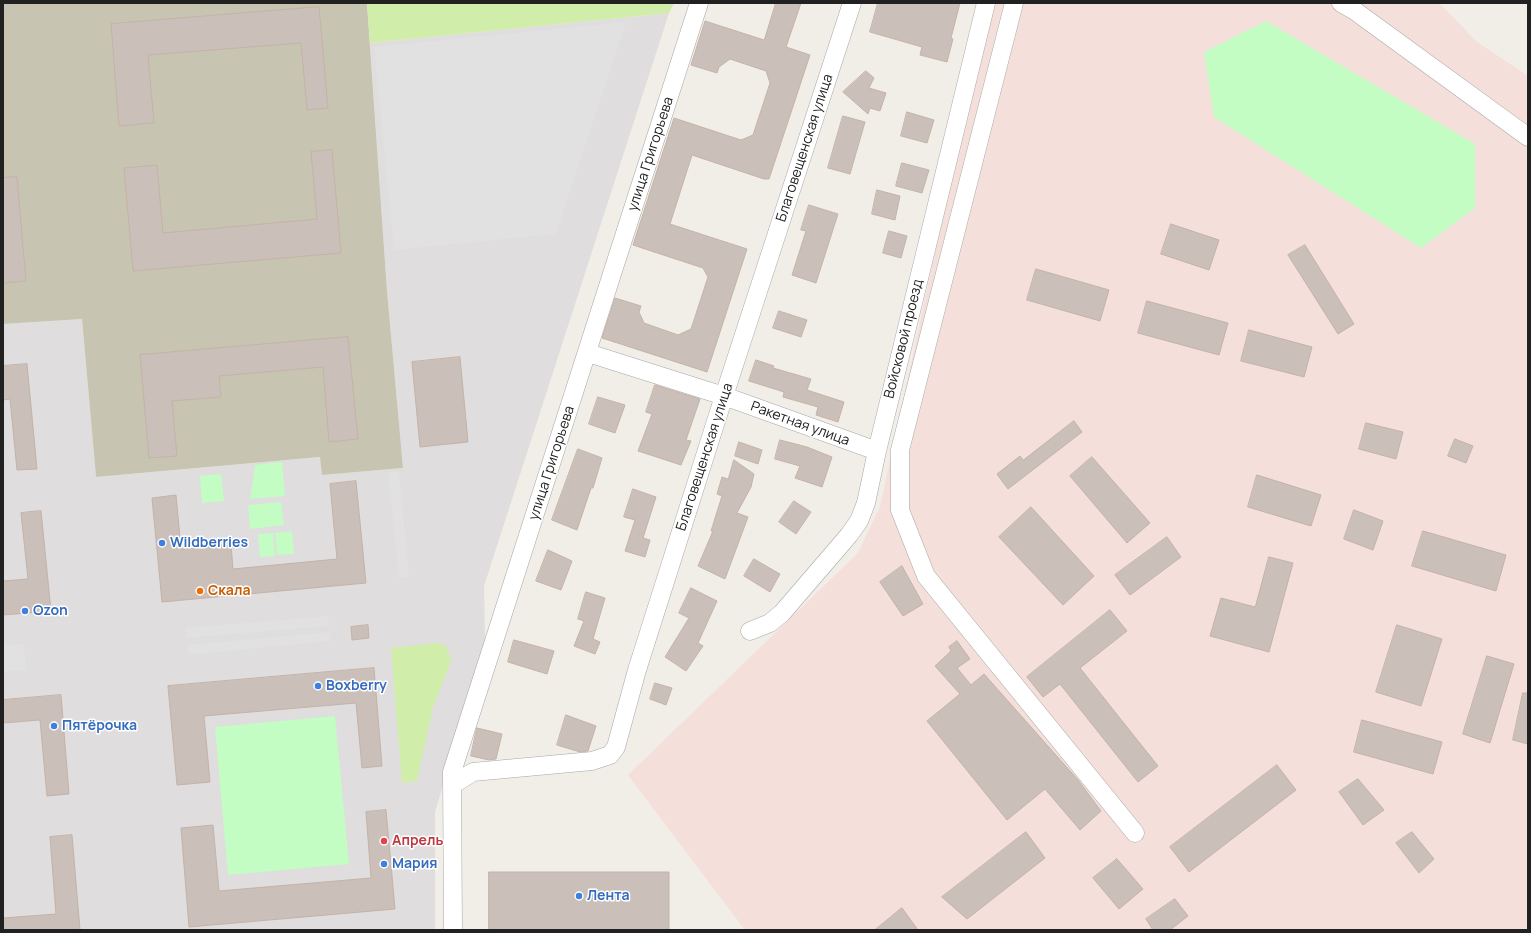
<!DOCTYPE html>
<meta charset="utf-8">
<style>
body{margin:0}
#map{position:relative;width:1531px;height:933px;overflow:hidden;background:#f1ede7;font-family:Manrope,sans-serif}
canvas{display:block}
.frame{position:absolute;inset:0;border:4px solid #212121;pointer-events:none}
</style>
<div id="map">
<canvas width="1531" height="933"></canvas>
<div class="frame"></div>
</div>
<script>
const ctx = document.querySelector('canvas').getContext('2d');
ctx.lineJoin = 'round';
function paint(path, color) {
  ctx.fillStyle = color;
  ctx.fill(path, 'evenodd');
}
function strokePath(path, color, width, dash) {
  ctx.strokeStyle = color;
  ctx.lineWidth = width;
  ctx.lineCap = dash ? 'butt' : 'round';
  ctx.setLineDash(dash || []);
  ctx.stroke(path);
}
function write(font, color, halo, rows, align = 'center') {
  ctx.font = font + ' Manrope,sans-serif';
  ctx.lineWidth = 3;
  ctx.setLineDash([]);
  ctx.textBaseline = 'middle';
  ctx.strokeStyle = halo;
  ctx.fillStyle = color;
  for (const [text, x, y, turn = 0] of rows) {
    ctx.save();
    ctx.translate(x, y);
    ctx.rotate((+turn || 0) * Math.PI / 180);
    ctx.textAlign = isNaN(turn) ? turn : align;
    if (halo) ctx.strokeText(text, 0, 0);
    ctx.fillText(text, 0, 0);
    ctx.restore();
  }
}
paint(new Path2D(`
 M669,13l-185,573 1,57 -50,169v118h-432v-606l79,-5 14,158 225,-20 1,18 81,-7 -16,-177 -17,-248z`), '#dfddde');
paint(new Path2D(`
 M989,3h450l38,39 51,34v854h-783l-117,-155 230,-222 22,-46z`), '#f4dfda');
paint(new Path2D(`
 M3,3h364l20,288 16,177 -81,7 -2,-18 -224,20 -14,-158 -79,5z`), '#c7c5b1');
paint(new Path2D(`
 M367,3h307l-5,10 -299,30z
 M438,643l8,3 5,13 -1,5 -17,43 -16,74 -15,2 -11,-135z`), '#d0eeaa');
paint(new Path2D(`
 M1266,21l209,123v64l-54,40 -207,-131 -10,-65z
 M282,462l3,34 -35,3 5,-34z
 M221,474l3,27 -22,2 -2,-27z
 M281,502l3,23 -34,4 -2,-24z
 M292,531l2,23 -17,1 -2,-22z
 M273,533l2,23 -15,1 -2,-23z
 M335,716l14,148 -121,11 -13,-148z`), '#c3fdc3');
paint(new Path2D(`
 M626,22l-70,212 -162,16 -20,-203z
 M399,471l10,106 -10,1 -11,-106z
 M328,616l1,10 -143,12 -1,-10z
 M330,632l1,9 -143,14 -1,-10z
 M24,644l2,26 -23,2v-27z`), '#e1e1e1');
const building = new Path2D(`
 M776,3h25l-15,44 24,8 -41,124h-5l-72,-24 -22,69 77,25 -40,123 -105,-34 13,-40 26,8 -2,6 5,11 34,12 13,-6 17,-52 -5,-9 -70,-23 41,-127 67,22 12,-5 17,-52 -4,-12 -36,-12 -11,8 -2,6 -26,-8 14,-44 59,19z
 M878,3h82l-9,35 2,1 -6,23 -27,-7 2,-8 -52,-15z
 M319,7l9,101 -21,2 -6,-67 -153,12 6,68 -35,3 -8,-102z
 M866,71l8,7 -5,10 17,5 -6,18 -10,-3 -2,6 -25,-22z
 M907,112l27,8 -7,23 -26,-7z
 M843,116l22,6 -15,52 -22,-6z
 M332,150l9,103 -208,18 -9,-103 33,-3 6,68 154,-14 -6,-67z
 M902,163l27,7 -7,23 -26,-7z
 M17,177l9,104 -23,2v-105z
 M877,190l23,6 -5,24 -23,-6z
 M809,205l29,9 -22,69 -24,-8 14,-44 -5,-1z
 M1171,224l48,16 -10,30 -48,-16z
 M889,231l18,5 -6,22 -18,-5z
 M1305,245l49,79 -16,10 -50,-79z
 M1036,269l73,21 -9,31 -73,-21z
 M1147,301l81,22 -9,32 -81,-22z
 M779,311l28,9 -6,17 -28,-9z
 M1249,330l63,17 -8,30 -63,-16z
 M348,337l10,102 -29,3 -6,-75 -104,9 2,21 -49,4 5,55 -28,2 -9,-103z
 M460,357l8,85 -48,5 -8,-85z
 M756,360l18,6 -1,2 38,11 -4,11 37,12 -6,20 -22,-7 2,-8 -35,-10 1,-5 -35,-11z
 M27,364l10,105 -20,1 -7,-71 -7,1v-34z
 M655,385l45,14 -14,41 5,1 -10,24 -43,-14 14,-37 -6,-2z
 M598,397l27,8 -10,28 -26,-9z
 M1074,421l8,11 -74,57 -11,-15 23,-18 3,4z
 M1366,423l37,9 -7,27 -37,-10z
 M1455,439l18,7 -7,17 -18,-7z
 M780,440l27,7 25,10 -10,30 -27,-9 5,-12 -25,-7z
 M739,442l23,8 -4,14 -23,-8z
 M578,449l24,9 -9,30h-2l-14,42 -25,-10z
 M1092,457l58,66 -23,20 -57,-67z
 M734,460l20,14 -3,13 -14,26 11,4 -23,62 -27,-13 15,-35h-2l11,-35 -5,-2 5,-17 6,2z
 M1257,475l64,20 -10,31 -63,-19z
 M356,481l10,102 -204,19 -10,-104 24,-3 5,54 50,-4 2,24 104,-10 -7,-75z
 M633,489l23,8 -13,41 7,2 -5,17 -20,-6 10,-31 -11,-3z
 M794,501l17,11 -15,22 -17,-12z
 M1031,507l63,69 -31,29 -64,-68z
 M1354,510l29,11 -10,29 -29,-11z
 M41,511l10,100 -48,4v-34l25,-2 -7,-66z
 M1423,531l83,24 -10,36 -84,-25z
 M1167,537l14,20 -51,38 -15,-20z
 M548,550l24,11 -11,29 -25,-9z
 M1269,557l24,6 -24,89 -59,-16 11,-38 34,9z
 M754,559l26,15 -10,18 -26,-16z
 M902,566l21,38 -20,12 -23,-34z
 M691,588l26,13 -19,42 5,3 -17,25 -21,-14 24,-39 -10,-5z
 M586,592l19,6 -12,41 7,3 -5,12 -21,-8 10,-25 -6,-2z
 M1110,610l17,21 -47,37 78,98 -20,16 -78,-98 -17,13 -16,-20z
 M368,625l1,13 -17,2 -1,-13z
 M1397,625l45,14 -21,67 -45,-14z
 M514,640l40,11 -7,23 -39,-12z
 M957,641l13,18 -13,9 14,17 13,-11 94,106 23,31 -21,19 -35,-41 -38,31 -80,-99 33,-27 -25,-28 16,-15 -2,-4z
 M1487,656l27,8 -24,79 -27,-9z
 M374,668l8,98 -20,2 -6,-65 -152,13 6,66 -33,3 -9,-99z
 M655,683l17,5 -6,17 -16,-6z
 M1523,693h5v51l-15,-4z
 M61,695l8,99 -22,2 -7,-76 -37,3v-23z
 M566,715l30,11 -8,25 -8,1 -23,-7z
 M1362,720l80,22 -9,32 -79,-22z
 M477,728l25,6 -6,25 -7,1 -18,-4z
 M1277,765l19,25 -107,82 -19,-25z
 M1358,779l26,31 -21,15 -24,-33z
 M386,810l9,99 -206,18 -8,-99 32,-3 6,66 152,-13 -5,-66z
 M1026,832l19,26 -78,61 -25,-22z
 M1412,832l22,27 -15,14 -23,-30z
 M72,835l8,95h-77v-12l53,-4 -6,-77z
 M1117,859l26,30 -24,20 -26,-31z
 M489,872h180v58h-180z
 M1175,899l13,17 -18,14h-17l-7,-11z
 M902,908l16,22h-43z`);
paint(building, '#cabfb9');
strokePath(building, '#c4b3a8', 1);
const minor = new Path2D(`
 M1014,3l-114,447v60l26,66 209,257
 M1341,3l14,8 173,126
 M588,353l136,43 153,55
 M750,631l20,-8 12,-10 67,-78 10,-14 7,-18 11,-52 109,-448
 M452,785l21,-13 119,-11 18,-6 6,-8 21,-77 87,-274 128,-393
 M453,930l-1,-158 247,-769`);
strokePath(minor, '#a8a8a8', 19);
strokePath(minor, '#fff', 18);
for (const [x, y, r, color] of [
 [162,543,4,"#3f7fe0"],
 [200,591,4,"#e8710a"],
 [25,611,4,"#3f7fe0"],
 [318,686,4,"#3f7fe0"],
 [54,726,4,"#3f7fe0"],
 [384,841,4,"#e0444e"],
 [384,864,4,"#3f7fe0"],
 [579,896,4,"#3f7fe0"]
]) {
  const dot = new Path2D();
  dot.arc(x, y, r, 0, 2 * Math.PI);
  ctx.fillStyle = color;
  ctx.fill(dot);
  strokePath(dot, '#fff', 1.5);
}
write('14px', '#212121', '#fff', [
 ["Благовещенская улица",805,148,-72],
 ["улица Григорьева",651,154,-72],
 ["Войсковой проезд",904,339,-76],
 ["Ракетная улица",800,424,20],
 ["Благовещенская улица",705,457,-72],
 ["улица Григорьева",552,463,-72]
]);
write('bold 14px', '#366cbe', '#fff', [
 ["Wildberries",170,543],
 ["Ozon",33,611],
 ["Boxberry",326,686],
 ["Пятёрочка",62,726],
 ["Мария",392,864],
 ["Лента",587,896]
], 'left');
write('bold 14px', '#c56008', '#fff', [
 ["Скала",208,591]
], 'left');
write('bold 14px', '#be3a42', '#fff', [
 ["Апрель",392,841]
], 'left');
</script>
